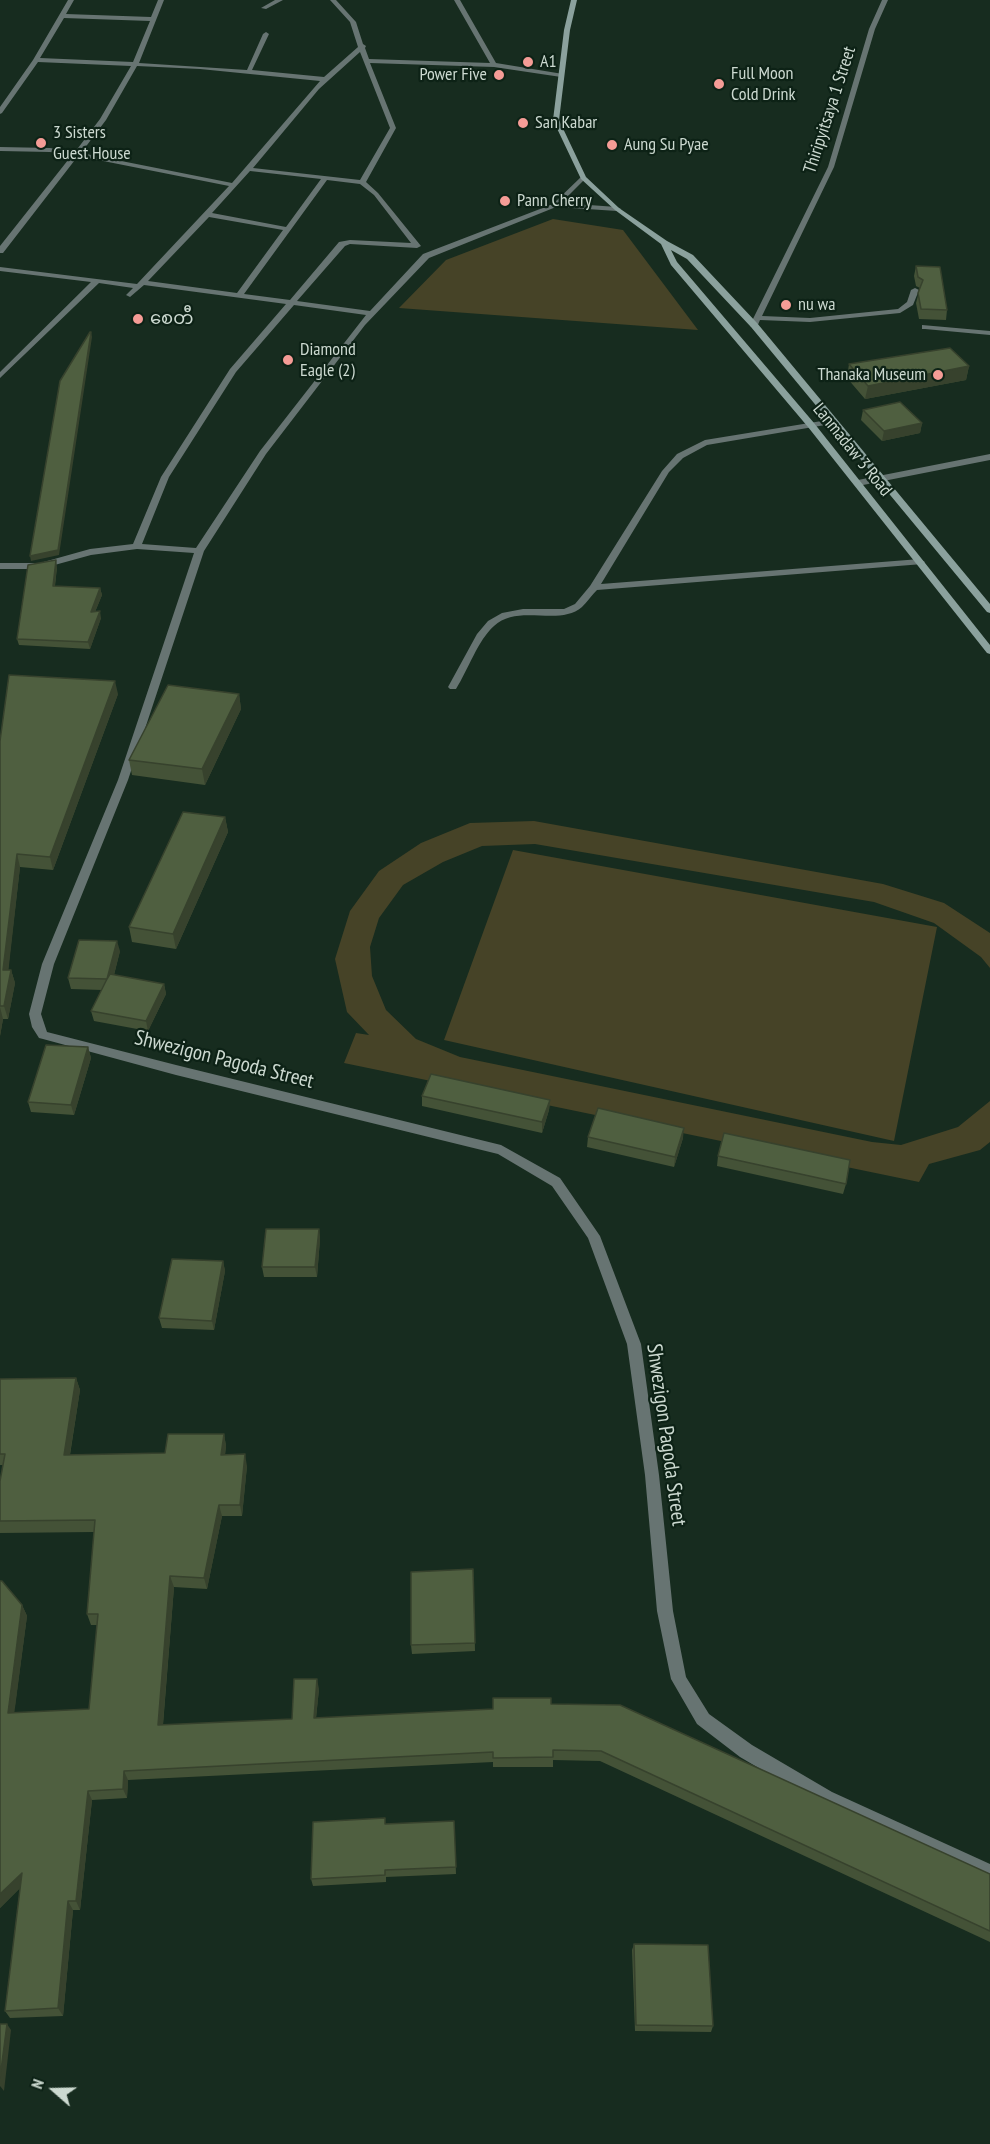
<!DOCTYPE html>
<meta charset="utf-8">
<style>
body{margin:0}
#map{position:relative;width:990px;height:2144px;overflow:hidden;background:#172c1f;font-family:"PT Sans Narrow",sans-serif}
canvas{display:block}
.north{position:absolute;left:24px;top:2060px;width:60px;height:60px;-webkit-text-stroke:4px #0d2216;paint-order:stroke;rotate:290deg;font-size:16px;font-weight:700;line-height:24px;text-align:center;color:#ccd9d0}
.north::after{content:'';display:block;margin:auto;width:21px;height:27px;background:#ccd9d0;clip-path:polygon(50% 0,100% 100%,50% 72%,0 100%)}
</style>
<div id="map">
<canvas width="990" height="2144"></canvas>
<div class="north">N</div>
</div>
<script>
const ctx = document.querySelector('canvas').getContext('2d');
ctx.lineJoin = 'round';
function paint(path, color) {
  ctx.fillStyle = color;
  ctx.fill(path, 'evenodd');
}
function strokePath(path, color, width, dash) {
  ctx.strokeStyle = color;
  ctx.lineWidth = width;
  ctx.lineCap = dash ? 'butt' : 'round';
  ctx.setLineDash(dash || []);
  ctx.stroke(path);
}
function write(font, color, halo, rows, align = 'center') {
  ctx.font = font + ' "PT Sans Narrow","Noto Sans Myanmar",sans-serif';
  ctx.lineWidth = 4.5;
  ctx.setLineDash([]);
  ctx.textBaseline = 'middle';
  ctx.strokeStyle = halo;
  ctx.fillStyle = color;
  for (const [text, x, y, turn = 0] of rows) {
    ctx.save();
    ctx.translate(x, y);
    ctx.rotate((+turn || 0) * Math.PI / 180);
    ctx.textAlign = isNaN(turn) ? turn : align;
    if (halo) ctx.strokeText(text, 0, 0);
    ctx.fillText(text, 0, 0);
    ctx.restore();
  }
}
paint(new Path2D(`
 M553,219l70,11 75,100 -299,-22 47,-48z
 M534,821l349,63 61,19 46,30v35l-9,-11 -47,-34 -60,-21 -339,-58 -53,2 -39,16 -40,23 -24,33 -9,29 2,29 14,34 30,29 44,18 412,85 29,3 57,-18 32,-26v41l-10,8 -51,14 -10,18 -575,-119 12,-30 13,2 -22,-23 -12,-53 15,-48 29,-40 42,-28 49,-20z
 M513,850l424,77 -43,214 -450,-101z`), '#464327');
paint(new Path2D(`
 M68,0h6l-8,14 85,3 7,-17h6l-25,63 108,7 16,-36 3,-2 3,2 -17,36 72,7 34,-30 -8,-25 -20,-22h6l20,22 7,22 3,2 -1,2 4,11 121,4 -36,-63h6l36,63 67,11v2l-2,1 -67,-10 -124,-4 26,65 -30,54 12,11 43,53 -4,2 -67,-4 -5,2 -48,55 73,10 53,-57 130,-50 28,-27 5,1 -25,25 56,4 4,2 -4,2 -61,-4 -127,51 -64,67 -99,129 -62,97 -76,229 -74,184 -13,50 6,18 129,33 325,80 59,33 40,58 41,108 18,131 14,136 13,66 23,37 43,31 80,47 158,72v17l-170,-77 -80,-47 -43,-33 -26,-45 -14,-68 -12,-136 -18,-131 -39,-106 -36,-52 -54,-32 -322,-79 -133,-36 -4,-1 -7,-11 -3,-13 13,-50 76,-184 76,-227 -57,-4 -46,6 -51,14h-40v-6h40l50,-14 43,-5 28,-67 69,-108 56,-65 -142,-19 -14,12 -4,-2 7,-7 -34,-5 -99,95v-6l91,-90 -91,-11v-4l137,17 92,-98 -151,-30 -75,97h-3v-7l72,-91 -22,-3 -50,-1v-4l50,1 25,4 25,-33 31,-53 -93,-4 -36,51 -2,1v-7l33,-47zM64,18l86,3 -17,41 -93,-4zM360,52l30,76 -30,52 -107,-12 66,-79zM137,66l63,3 120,12 -88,102 -151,-30 25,-33zM250,171l71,8 -35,48 -74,-14zM327,180l33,4 14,11 37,48 -61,-3 -11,2 -49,58 -46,-6zM209,217l74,13 -46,63 -89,-12zM294,305l72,10 -106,136 -64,97 -54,-4 27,-67 67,-105z
 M275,0h8l-17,9 -5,-1z
 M882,0h6l-13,29 -41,138 -72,149 48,2 88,-9 9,-7 4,-12 4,-2 4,2 -6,15 -13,8 -90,9 -50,-2 -3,7h-6l-1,-2 78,-158 41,-138z
 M922,325l68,6v4l-65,-6h-3z
 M834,419h3v4l-130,22 -24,13 -14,14 -68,112 319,-25 5,3 -2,2 -326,26c-5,5 -10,12 -15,17 -23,20 -64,-4 -88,19 -16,14 -26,44 -38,63h-6l-2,-2 29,-53 11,-13 14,-8 21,-4h41l11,-5 15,-18 72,-115 15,-17 28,-14z
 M990,454v6l-132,26 -4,-3 4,-3z`), '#677472');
paint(new Path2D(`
 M571,0h6l-7,30 -11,90 27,57 33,31 48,33 26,14 64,68 233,281v9l-3,-1 -236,-285 -64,-68 -16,-9 6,12 137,161 176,222v9l-3,-1 -179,-226 -137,-162 -10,-21 -46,-34 -34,-31 -28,-59 11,-90z`), '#8ba19d');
paint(new Path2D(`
 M916,266l31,44 -1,10 -27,-1 -3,-16 4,-15 -4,-2 -2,-10z
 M849,364l120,2 -3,14 -101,19 -18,-21z
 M863,410l59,13 -2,10 -38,8 -21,-21z
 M57,567l-2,19 45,2 2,7 -7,17 6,6 -11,31 -71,-4 -2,-6z
 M118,694l-65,176 -33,-3 -12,103h3l4,13 -7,36h-5l-3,17v-295z
 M239,694l2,15 -36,76 -73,-10 -3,-15z
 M225,817l3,15 -52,117 -44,-7 -3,-15z
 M120,951l-6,24 50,9 2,10 -18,37 -54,-10 -3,-10 11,-21 -31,-1 -3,-11z
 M88,1047l3,11 -17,57 -43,-3 -3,-10z
 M422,1096l128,4 -1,10 -7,23 -120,-27z
 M588,1137l95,1 -9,29 -87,-20z
 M718,1156l128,28 -3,10 -126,-28z
 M319,1229l1,10 -3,38h-53l-2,-10z
 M223,1261l2,10 -11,59 -52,-2 -3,-10z
 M76,1378l4,12 -10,65 95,-2 59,-19 2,12 -1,8 22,12 -5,50h-20l-15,73 -33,-2 -11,138 129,-6 27,-30 -3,29 177,-9 58,-5 439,170v68l-390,-181 -47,-1v7h-60v-5l-365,18 -1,18 -35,2 -12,110h-7l-10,106 -53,2 -5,-7 15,-123 -20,20 22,-303 5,11 -13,97 75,-4 8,-84h-6l-4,-11 7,-82 -94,1v-52l3,-16h-3v-86z
 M473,1569l2,82 -63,3 -1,-9z
 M454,1821l2,53 -70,3v5l-73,4 -2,-7 75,-55z
 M634,1944l79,82 -2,6 -76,-1 -3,-81z`), '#445237');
paint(new Path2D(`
 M91,332l1,5 -33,218 -28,6 -1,-5z
 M969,366l-3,14 -101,19 3,-13z
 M922,423l-2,10 -38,8 2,-10z
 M56,560l1,7 -3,25 -1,-6z
 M100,588l2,7 -10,24 -1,-7z
 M100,611l1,7 -11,31 -2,-7z
 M115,681l3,13 -65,176 -3,-13z
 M239,694l2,15 -36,76 -3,-16z
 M225,817l3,15 -52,117 -3,-15z
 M17,854l3,13 -13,116 -4,-13z
 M117,941l3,10 -10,39 -3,-11z
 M11,970l4,13 -7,36 -4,-13z
 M164,984l2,10 -18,37 -2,-10z
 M0,1007l3,12 -3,17z
 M88,1047l3,11 -17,57 -3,-10z
 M550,1100l-1,10 -7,23v-11z
 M684,1128l-1,10 -9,29 1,-10z
 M319,1229l1,10 -3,38 -2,-10z
 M223,1261l2,10 -11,59 -2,-9z
 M76,1378l4,12 -12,76 -4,-11z
 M224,1434l2,12 -2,20 -3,-11z
 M245,1454l2,12 -5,50 -2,-11z
 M219,1505l3,11 -15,73 -3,-11z
 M170,1576l4,11 -12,148 -4,-10z
 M22,1605l5,11 -14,107 -5,-10z
 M317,1679l2,10 -4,39 -1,-10z
 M124,1771l4,9 -1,18 -4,-9z
 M88,1791l4,9 -12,110 -4,-9z
 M22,1873l5,8 -27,27v-14z
 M68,1901l5,9 -10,106 -5,-8z
 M7,2024l4,6 -7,61 -4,-5v-8z`), '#37422d');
const building = new Path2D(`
 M916,266l24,1 7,43 -26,-1 -3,-16 5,-13 -5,-3z
 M90,332h1l-33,218 -28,6 30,-175z
 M950,348l19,18 -101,20 -19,-22z
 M900,402l22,21 -38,8 -21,-21z
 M56,560l-3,26 47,2 -9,24 9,-1 -12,31 -71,-3 11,-74z
 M9,675l106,6 -65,176 -33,-3 -14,116h8l-7,36h-4v-265z
 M168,685l71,9 -37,75 -73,-9z
 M183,812l42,5 -52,117 -44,-7z
 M79,940l38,1 -10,38 3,-5 54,10 -18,37 -55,-10 16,-32 -39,-1z
 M46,1045l42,2 -17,58 -43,-3z
 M431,1074l119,26 -8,22 -120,-26z
 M598,1108l86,20 -9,29 -87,-20z
 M724,1133l126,27 -4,24 -128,-28z
 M266,1229h53l-4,38h-53z
 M172,1259l51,2 -11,60 -53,-3z
 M76,1378l-12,77 101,-2 3,-19h56l-3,21 24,-1 -5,51h-21l-15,73 -34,-2 -12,149 134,-6 2,-40h23l-3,39 179,-9v-11h58v6l69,1 370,169v57l-389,-180 -48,-1v7l-60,1v-6l-369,19 -1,18 -35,2 -12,110h-8l-10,107 -53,3 17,-138 -22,21v-313h2l20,24 -14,108 81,-4 9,-95h-11l8,-94 -95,1v-40l5,-27h-5v-75z
 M473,1569l2,74 -64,2v-73z
 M385,1818v6l69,-3 2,46 -71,3v5l-74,4 2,-57z
 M634,1944l74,1 5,81 -77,-1z
 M0,2024h7l-7,54z`);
paint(building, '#4f5f40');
strokePath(building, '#37422d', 1.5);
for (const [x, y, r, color] of [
 [528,62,6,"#f59c96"],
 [499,75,6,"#f59c96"],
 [719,84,6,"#f59c96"],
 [523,123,6,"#f59c96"],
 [41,143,6,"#f59c96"],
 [612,145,6,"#f59c96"],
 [505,201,6,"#f59c96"],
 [786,305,6,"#f59c96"],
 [138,319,6,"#f59c96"],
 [288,360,6,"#f59c96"],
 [938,375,6,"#f59c96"]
]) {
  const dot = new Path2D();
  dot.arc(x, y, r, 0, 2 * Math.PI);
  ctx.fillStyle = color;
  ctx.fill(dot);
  strokePath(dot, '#0d2216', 2);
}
write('18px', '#ccd9d0', '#0d2216', [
 ["A1",540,62],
 ["Full Moon",731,74],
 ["Cold Drink",731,95],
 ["Power Five",487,75,"right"],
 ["San Kabar",535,123],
 ["3 Sisters",53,133],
 ["Guest House",53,154],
 ["Aung Su Pyae",624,145],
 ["Pann Cherry",517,201],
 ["nu wa",798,305],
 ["စေတီ",150,319],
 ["Diamond",300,350],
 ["Eagle (2)",300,371],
 ["Thanaka Museum",926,375,"right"]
], 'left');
write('18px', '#ccd9d0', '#0d2216', [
 ["Thiripyitsaya 1 Street",830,110,-72],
 ["Lanmadaw 3 Road",852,450,51]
]);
write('21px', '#ccd9d0', '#0d2216', [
 ["Shwezigon Pagoda Street",224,1060,14],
 ["Shwezigon Pagoda Street",666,1435,82]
]);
</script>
